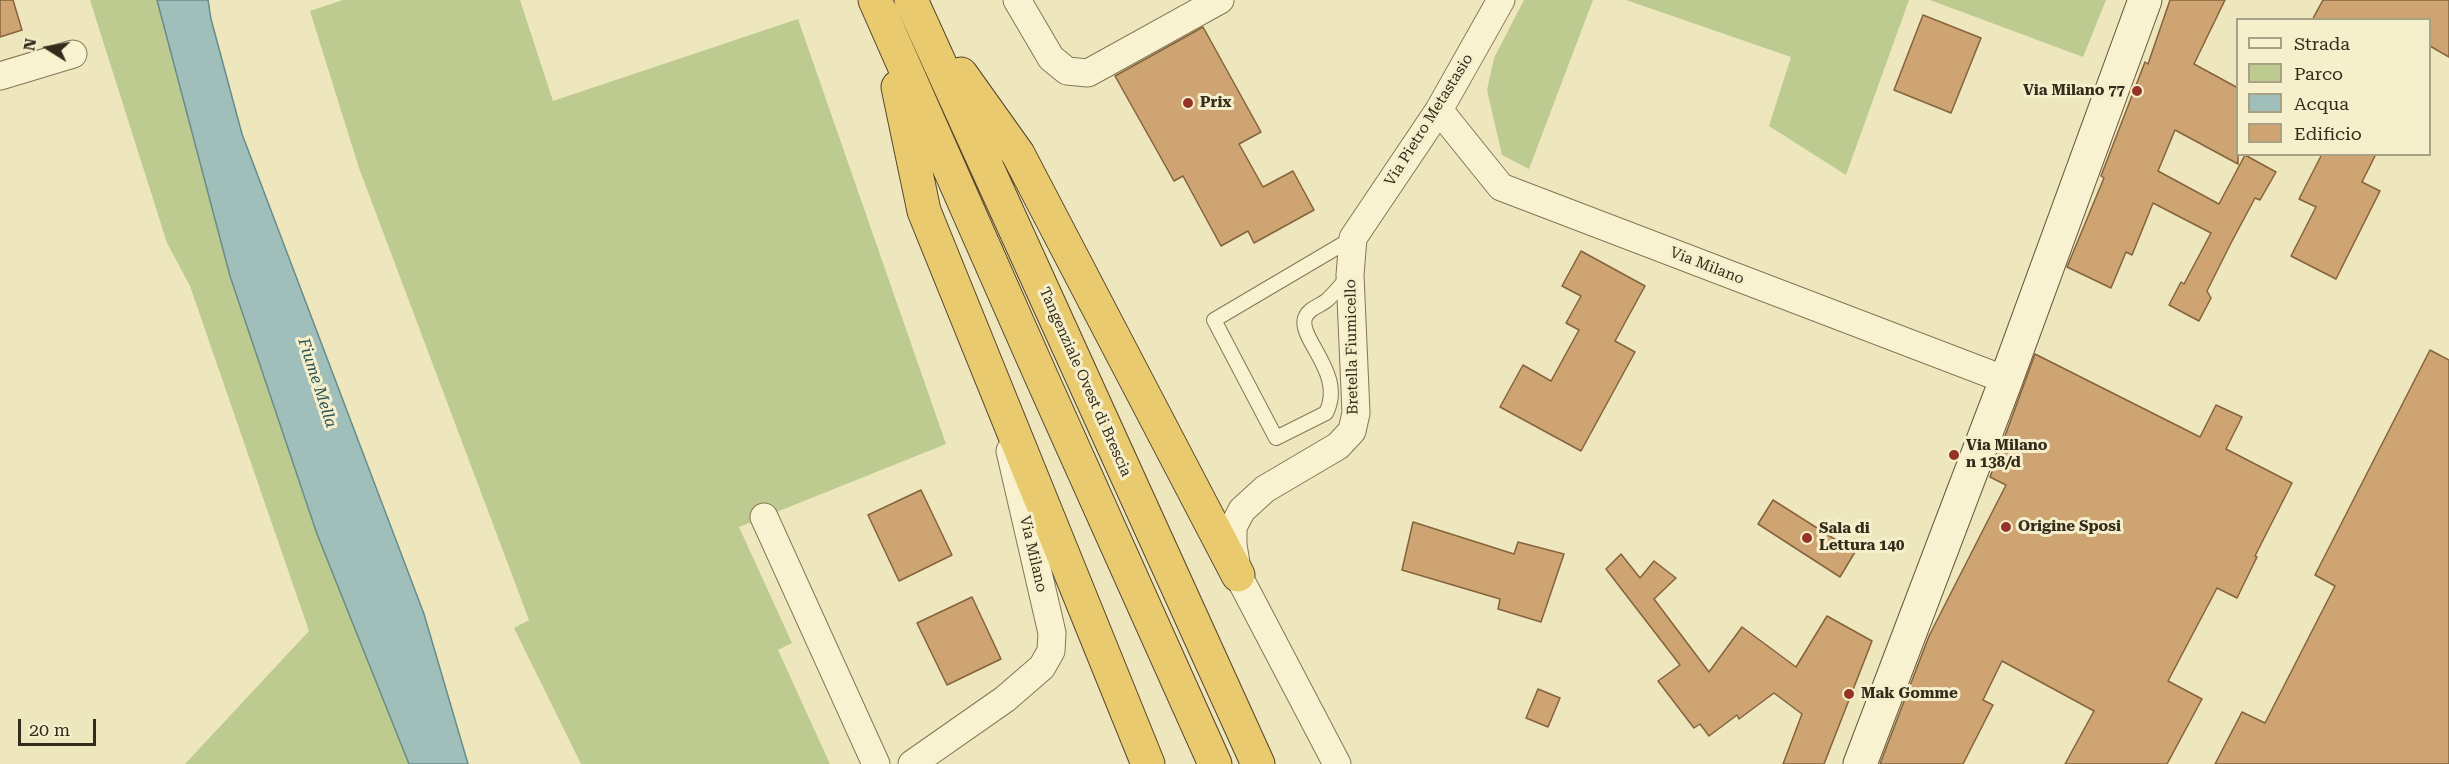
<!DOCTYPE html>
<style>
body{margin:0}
#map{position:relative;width:2449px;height:764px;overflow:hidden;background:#eee6bd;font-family:"Roboto Serif",serif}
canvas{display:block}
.legend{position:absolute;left:2236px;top:18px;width:195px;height:138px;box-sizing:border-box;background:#f5efcc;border:2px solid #a8a185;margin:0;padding:8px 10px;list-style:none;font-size:18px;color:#352b1b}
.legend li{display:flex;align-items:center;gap:12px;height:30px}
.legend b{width:30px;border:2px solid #a8a185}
.north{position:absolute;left:18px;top:18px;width:60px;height:60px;-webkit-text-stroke:4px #f5efcc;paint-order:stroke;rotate:281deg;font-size:16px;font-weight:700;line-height:24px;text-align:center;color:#352b1b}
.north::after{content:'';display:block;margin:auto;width:21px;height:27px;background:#352b1b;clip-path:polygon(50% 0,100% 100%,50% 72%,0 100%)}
.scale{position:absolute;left:18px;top:719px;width:78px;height:27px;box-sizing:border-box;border:3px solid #352b1b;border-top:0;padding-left:8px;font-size:18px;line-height:21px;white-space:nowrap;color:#352b1b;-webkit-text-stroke:4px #f5efcc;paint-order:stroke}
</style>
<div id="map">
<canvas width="2449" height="764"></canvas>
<ul class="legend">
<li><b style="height:8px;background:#f9f2d0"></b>Strada</li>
<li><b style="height:16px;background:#bdcb91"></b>Parco</li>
<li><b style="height:16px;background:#a1bfba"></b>Acqua</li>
<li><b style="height:16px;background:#cda472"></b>Edificio</li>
</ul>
<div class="north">N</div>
<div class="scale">20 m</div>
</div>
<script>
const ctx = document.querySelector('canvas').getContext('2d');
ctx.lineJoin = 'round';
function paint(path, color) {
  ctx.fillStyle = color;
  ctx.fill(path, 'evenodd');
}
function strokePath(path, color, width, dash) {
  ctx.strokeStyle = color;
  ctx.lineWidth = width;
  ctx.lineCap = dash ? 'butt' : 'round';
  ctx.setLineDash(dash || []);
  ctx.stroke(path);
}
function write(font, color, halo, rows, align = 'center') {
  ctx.font = font + ' "Roboto Serif",serif';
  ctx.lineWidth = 6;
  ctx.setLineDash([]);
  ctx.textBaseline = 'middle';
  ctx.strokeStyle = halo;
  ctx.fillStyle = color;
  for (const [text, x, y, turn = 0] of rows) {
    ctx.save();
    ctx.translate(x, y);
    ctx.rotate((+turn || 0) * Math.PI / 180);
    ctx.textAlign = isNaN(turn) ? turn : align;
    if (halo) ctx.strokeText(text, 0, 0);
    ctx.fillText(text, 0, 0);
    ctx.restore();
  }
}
paint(new Path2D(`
 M90,0h67l73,276 87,258 92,230h-224l124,-133 -119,-345 -23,-43z
 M343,0h177l33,101 245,-82 148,425 -207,83 53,116 -14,7 52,114h-249l-67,-136 15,-8 -170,-452 -49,-157z
 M1524,0h69l-64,169 -27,-14 -15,-65 7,-32z
 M1626,0h283l-63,175 -77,-49 22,-69z
 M1930,0h176l-23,57z`), '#bdcb91');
const water = new Path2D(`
 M157,0h51l3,19 31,115 182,480 44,150h-59l-92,-230 -87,-258z`);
paint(water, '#a1bfba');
strokePath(water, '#688c88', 1.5);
const building = new Path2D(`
 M0,0h13l9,30 -22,7z
 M2170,0h55l-31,64 44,24v76l-63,-34 -17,41 61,33 26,-49 31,17 -16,28 -5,-2 -24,45 -24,48 4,7 -12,23 -30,-16 12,-23 3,2 27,-51 -58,-30 -21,52 -6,-3 -15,36 -44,-21 37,-89 -3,-2 44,-114 3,2z
 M2323,0h126v57l-19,-11v-26h-118z
 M1923,15l58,23 -30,75 -57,-23z
 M1203,27l58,105 -22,12 24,43 30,-16 21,39 -60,33 -6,-12 -27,15 -38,-70 -9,5 -59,-105z
 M2322,154h54l-14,28 18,9 -44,88 -45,-23 25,-49 -17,-8z
 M1581,251l64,35 -30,55 20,11 -54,99 -81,-44 23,-42 28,16 28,-51 -13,-7 15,-27 -19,-10z
 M2430,350l19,10v404h-234l27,-52 23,11 70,-137 -20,-11z
 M2035,354l165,83 16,-32 26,12 -16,32 66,34 -37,73 2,1 -20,41 -20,-10 -49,93 34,18 -35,65h-102l29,-53 -92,-50 -19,39 10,5 -30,59h-83l49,-128 77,-151 -16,-8z
 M921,490l31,65 -53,26 -31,-66z
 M1773,500l82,52 -15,25 -82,-53z
 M1413,522l101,32 4,-12 46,12 -23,68 -43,-13 2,-10 -98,-29z
 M1621,554l19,24 14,-17 22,17 -22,21 55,73 33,-45 54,40 31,-51 45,25 -48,123h-41l19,-50 -28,-21 -35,26 -2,-4 -28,21 -9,-12 -6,4 -36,-47 22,-16 -74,-96z
 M972,597l29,62 -54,26 -30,-62z
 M1538,689l22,9 -12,29 -22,-9z`);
paint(building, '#cda472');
strokePath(building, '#85633c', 1.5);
const service = new Path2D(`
 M1348,277c-7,8 -14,17 -22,24 -8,6 -17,7 -21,17 -7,21 41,56 21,95l-50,25 -62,-118 139,-82`);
const minor = new Path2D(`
 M1017,0l34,58 16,13 21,2 132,-73
 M0,76l73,-22
 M1439,110l62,77 505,193
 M764,517l112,247
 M912,764l93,-65 37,-32 9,-16 1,-18 -42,-182
 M1337,764l-99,-189 -5,-30v-18l9,-17 23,-21 73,-43 14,-15 4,-18 -6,-138 3,-37 86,-128 62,-110`);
const secondary = new Path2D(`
 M1860,764l146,-384 139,-380`);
const trunk = new Path2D(`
 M875,0l166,376 174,388
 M911,0l347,764
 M961,74l57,80 220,421
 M898,87l26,124 224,553`);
strokePath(service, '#867656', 16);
strokePath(minor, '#867656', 29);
strokePath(secondary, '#67573a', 35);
strokePath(trunk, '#53432b', 35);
strokePath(service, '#f9f2d0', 14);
strokePath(minor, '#f9f2d0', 27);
strokePath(secondary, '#f9f2d0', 33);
strokePath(trunk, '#eaca6f', 33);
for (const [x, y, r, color] of [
 [2137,91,6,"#953426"],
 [1188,103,6,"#953426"],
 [1954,455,6,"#953426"],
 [2006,527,6,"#953426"],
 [1807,538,6,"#953426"],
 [1849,694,6,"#953426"]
]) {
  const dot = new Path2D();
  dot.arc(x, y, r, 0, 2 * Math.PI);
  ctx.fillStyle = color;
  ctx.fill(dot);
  strokePath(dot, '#f5efcc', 2);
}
write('bold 15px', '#352b1b', '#f5efcc', [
 ["Via Milano 77",2125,91,"right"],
 ["Prix",1200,103],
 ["Via Milano",1966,446],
 ["n 138/d",1966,463],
 ["Origine Sposi",2018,527],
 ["Sala di",1819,529],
 ["Lettura 140",1819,546],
 ["Mak Gomme",1861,694]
], 'left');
write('15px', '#352b1b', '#f5efcc', [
 ["Via Pietro Metastasio",1429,120,-58],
 ["Via Milano",1707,266,21],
 ["Bretella Fiumicello",1352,347,-91],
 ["Tangenziale Ovest di Brescia",1085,382,66],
 ["Via Milano",1033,554,77]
]);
write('italic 16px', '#2a5255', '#f5efcc', [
 ["Fiume Mella",317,383,72]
]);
</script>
